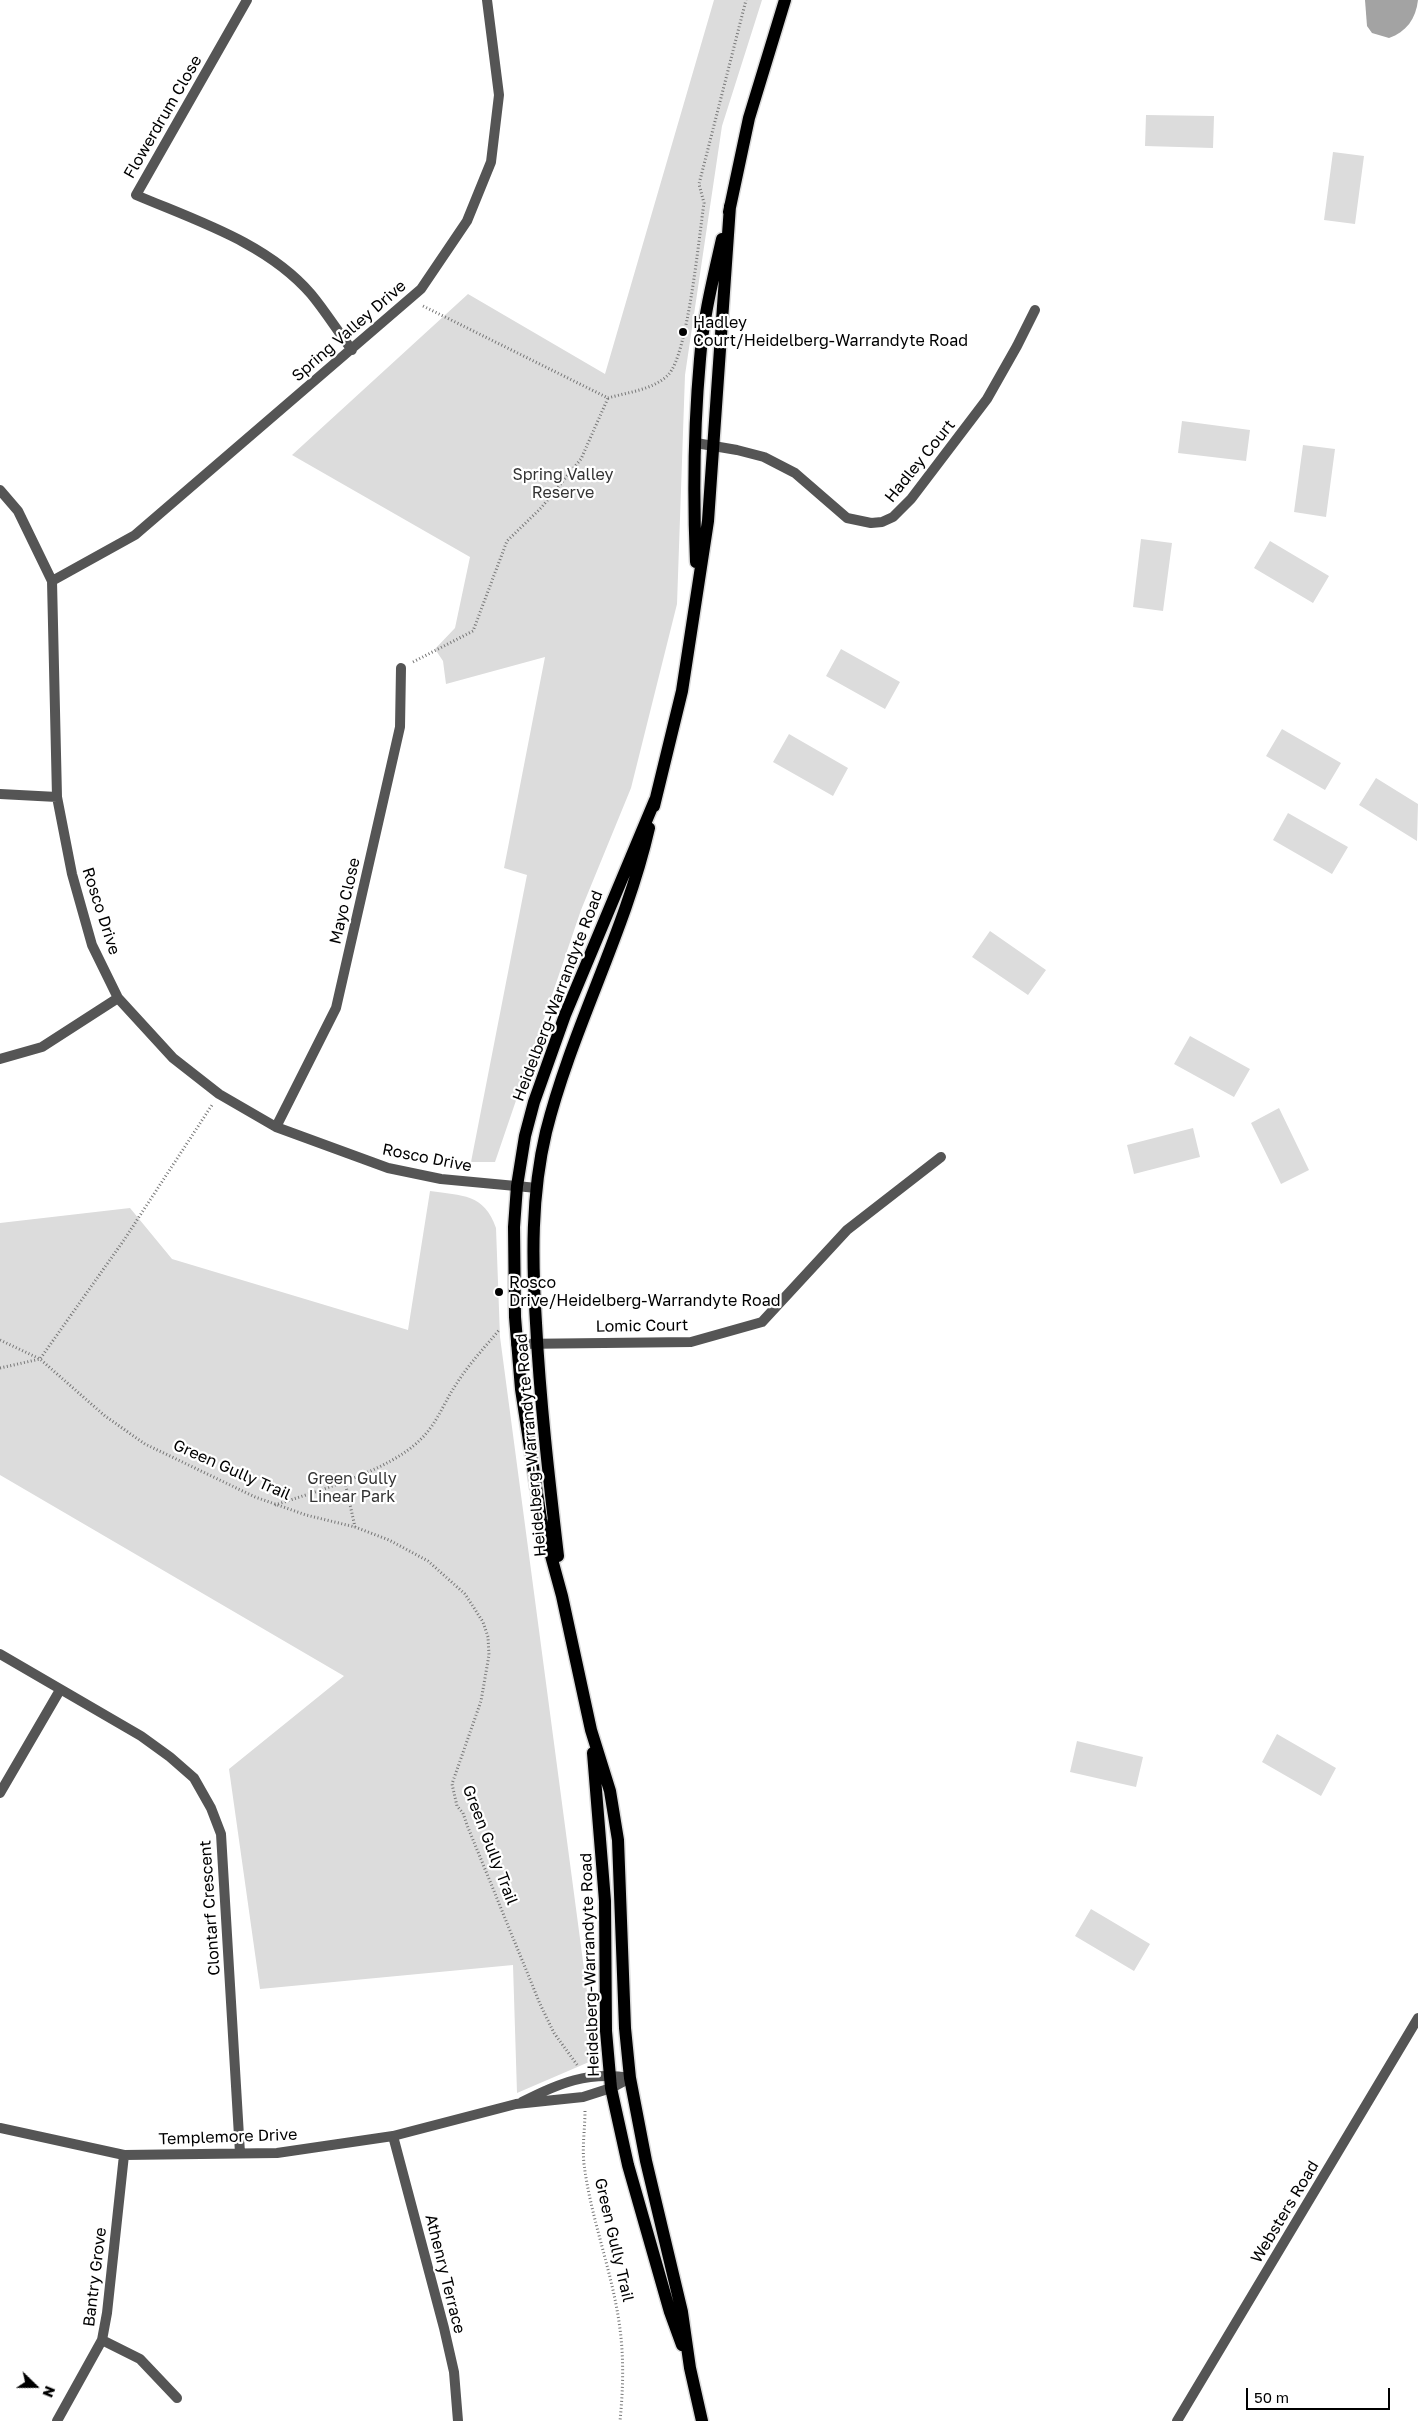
<!DOCTYPE html>
<style>
body{margin:0}
#map{position:relative;width:1418px;height:2421px;overflow:hidden;background:#fff;font-family:"Golos Text",sans-serif}
canvas{display:block}
.north{position:absolute;left:10px;top:2361px;width:50px;height:50px;-webkit-text-stroke:4px #fff;paint-order:stroke;rotate:112deg;font-size:14px;font-weight:700;line-height:20px;text-align:center;color:#000}
.north::after{content:'';display:block;margin:auto;width:18px;height:22px;background:#000;clip-path:polygon(50% 0,100% 100%,50% 72%,0 100%)}
.scale{position:absolute;left:1246px;top:2388px;width:144px;height:22px;box-sizing:border-box;border:2px solid #000;border-top:0;padding-left:6px;font-size:15px;line-height:18px;white-space:nowrap;color:#000;-webkit-text-stroke:4px #fff;paint-order:stroke}
</style>
<div id="map">
<canvas width="1418" height="2421"></canvas>
<div class="north">N</div>
<div class="scale">50 m</div>
</div>
<script>
const ctx = document.querySelector('canvas').getContext('2d');
ctx.lineJoin = 'round';
function paint(path, color) {
  ctx.fillStyle = color;
  ctx.fill(path, 'evenodd');
}
function strokePath(path, color, width, dash) {
  ctx.strokeStyle = color;
  ctx.lineWidth = width;
  ctx.lineCap = dash ? 'butt' : 'round';
  ctx.setLineDash(dash || []);
  ctx.stroke(path);
}
function write(font, color, halo, rows, align = 'center') {
  ctx.font = font + ' "Golos Text",sans-serif';
  ctx.lineWidth = 4.5;
  ctx.setLineDash([]);
  ctx.textBaseline = 'middle';
  ctx.strokeStyle = halo;
  ctx.fillStyle = color;
  for (const [text, x, y, turn = 0] of rows) {
    ctx.save();
    ctx.translate(x, y);
    ctx.rotate((+turn || 0) * Math.PI / 180);
    ctx.textAlign = isNaN(turn) ? turn : align;
    if (halo) ctx.strokeText(text, 0, 0);
    ctx.fillText(text, 0, 0);
    ctx.restore();
  }
}
paint(new Path2D(`
 M714,0h48l-40,126 -37,249 -8,229 -46,184 -50,122 -86,252h-24l56,-287 -23,-7 41,-211 -99,27 -3,-23 -8,-12 20,-21 15,-71 -178,-102 176,-161 137,80z
 M1146,115l68,1 -1,32 -68,-2z
 M1333,152l31,4 -9,68 -31,-4z
 M1182,421l68,9 -4,31 -68,-8z
 M1303,445l32,4 -9,68 -32,-5z
 M1141,539l31,4 -9,68 -30,-4z
 M1270,541l59,35 -16,27 -59,-35z
 M841,649l59,33 -15,27 -59,-33z
 M1282,729l59,34 -16,27 -59,-34z
 M789,734l59,34 -15,28 -60,-34z
 M1376,778l42,26 -1,37 -58,-36z
 M1288,813l60,34 -16,27 -59,-34z
 M990,931l56,39 -18,25 -56,-38z
 M1190,1036l60,33 -16,28 -60,-33z
 M1279,1108l30,62 -28,14 -30,-61z
 M1193,1128l7,29 -66,17 -7,-29z
 M430,1191c32,5 54,2 66,37l4,109 96,722 -79,34 -4,-128 -253,24 -31,-220 115,-93 -344,-201v-252l130,-15 42,51 236,71z
 M1277,1734l59,34 -15,28 -59,-34z
 M1077,1741l66,16 -7,30 -66,-15z
 M1091,1909l59,35 -16,27 -59,-35z`), '#dcdcdc');
paint(new Path2D(`
 M1365,0h53c-2,19 -12,32 -29,38l-17,-5 -5,-7z`), '#a3a3a3');
const primary = new Path2D(`
 M729,212l20,-94 36,-118
 M696,562c-3,-67 -2,-136 4,-203 3,-40 13,-80 22,-120
 M655,800l-90,215 -31,87 -9,34 -8,50 -3,41 1,90 6,72 20,130 21,77 29,134 19,61 8,49 7,188 5,50 16,83 36,151 8,56 12,53
 M654,806l28,-115 26,-170 22,-315
 M558,1556c-9,-77 -18,-155 -22,-233 -4,-63 -5,-128 10,-191 26,-104 79,-199 103,-304
 M593,1753l12,148 1,130 5,57 17,77 42,147 12,33`);
strokePath(primary, '#dbdbdb', 15);
strokePath(new Path2D(`
 M423,306l185,92c20,-6 45,-8 60,-23 20,-20 31,-139 36,-172l-5,-19 47,-184
 M413,662l60,-31 34,-90 34,-33 40,-49 27,-61
 M0,1340l40,19 65,57 40,28 110,53 51,18 49,12 34,13 39,21 37,33 18,28 5,15 1,18 -8,46 -29,83 5,22 6,7 4,12 73,179 14,29 24,33
 M0,1368l40,-9 84,-119 88,-135
 M345,1482l10,45
 M275,1505c42,-14 114,-34 145,-65 17,-16 24,-38 37,-57 12,-19 28,-36 43,-54
 M585,2111c0,18 -3,35 -1,53 7,56 29,109 36,165 4,30 3,62 0,92`), '#777', 3, [1, 2.5]);
strokePath(new Path2D(`
 M247,0l-111,195c61,26 131,48 175,99 15,18 27,38 41,56
 M696,443l41,7 27,7 31,16 52,45 24,5 11,-1 11,-5 18,-18 76,-100 30,-53 18,-36
 M0,490l18,21 34,70 5,216 15,77 20,71 26,53 55,60 46,36 57,33 112,41 53,11 96,9
 M52,581l83,-46 286,-246 46,-68 24,-59 8,-67 -12,-95
 M0,794l57,3
 M0,1059l42,-12 76,-49
 M276,1127l60,-119 64,-281 1,-59
 M516,1344l175,-2 71,-20 85,-92 94,-73
 M0,1654l141,82 29,21 24,21 17,30 10,26 19,319
 M0,1793l60,-103
 M522,2102c37,-19 66,-31 108,-24
 M0,2128l124,27 153,-2 116,-17 123,-32 67,-7 28,-9 19,-10
 M393,2136l51,192 10,44 4,49
 M102,2340l38,19 37,39
 M57,2421l45,-81 5,-27 17,-158
 M1177,2421l241,-403`), '#555', 10);
strokePath(primary, '#000', 12);
for (const [x, y, r, color] of [
 [683,332,5,"#000"],
 [499,1292,5,"#000"]
]) {
  const dot = new Path2D();
  dot.arc(x, y, r, 0, 2 * Math.PI);
  ctx.fillStyle = color;
  ctx.fill(dot);
  strokePath(dot, '#fff', 2);
}
write('16px', '#000', '#fff', [
 ["Flowerdrum Close",163,117,-60],
 ["Spring Valley Drive",349,331,-41],
 ["Hadley Court",920,461,-51],
 ["Mayo Close",345,901,-77],
 ["Rosco Drive",101,911,72],
 ["Heidelberg-Warrandyte Road",558,996,-69],
 ["Rosco Drive",427,1158,11],
 ["Lomic Court",642,1326,-1],
 ["Heidelberg-Warrandyte Road",531,1445,-95],
 ["Green Gully Trail",232,1470,24],
 ["Green Gully Trail",490,1845,69],
 ["Clontarf Crescent",210,1908,-94],
 ["Heidelberg-Warrandyte Road",590,1965,-92],
 ["Templemore Drive",228,2137,-2],
 ["Websters Road",1285,2212,-59],
 ["Green Gully Trail",614,2240,77],
 ["Athenry Terrace",445,2274,76],
 ["Bantry Grove",95,2277,-83]
]);
write('16px', '#000', '#fff', [
 ["Hadley",693,323],
 ["Court/Heidelberg-Warrandyte Road",693,341],
 ["Rosco",509,1283],
 ["Drive/Heidelberg-Warrandyte Road",509,1301]
], 'left');
write('16px', '#333', '#fff', [
 ["Spring Valley",563,475],
 ["Reserve",563,493],
 ["Green Gully",352,1479],
 ["Linear Park",352,1497]
]);
</script>
